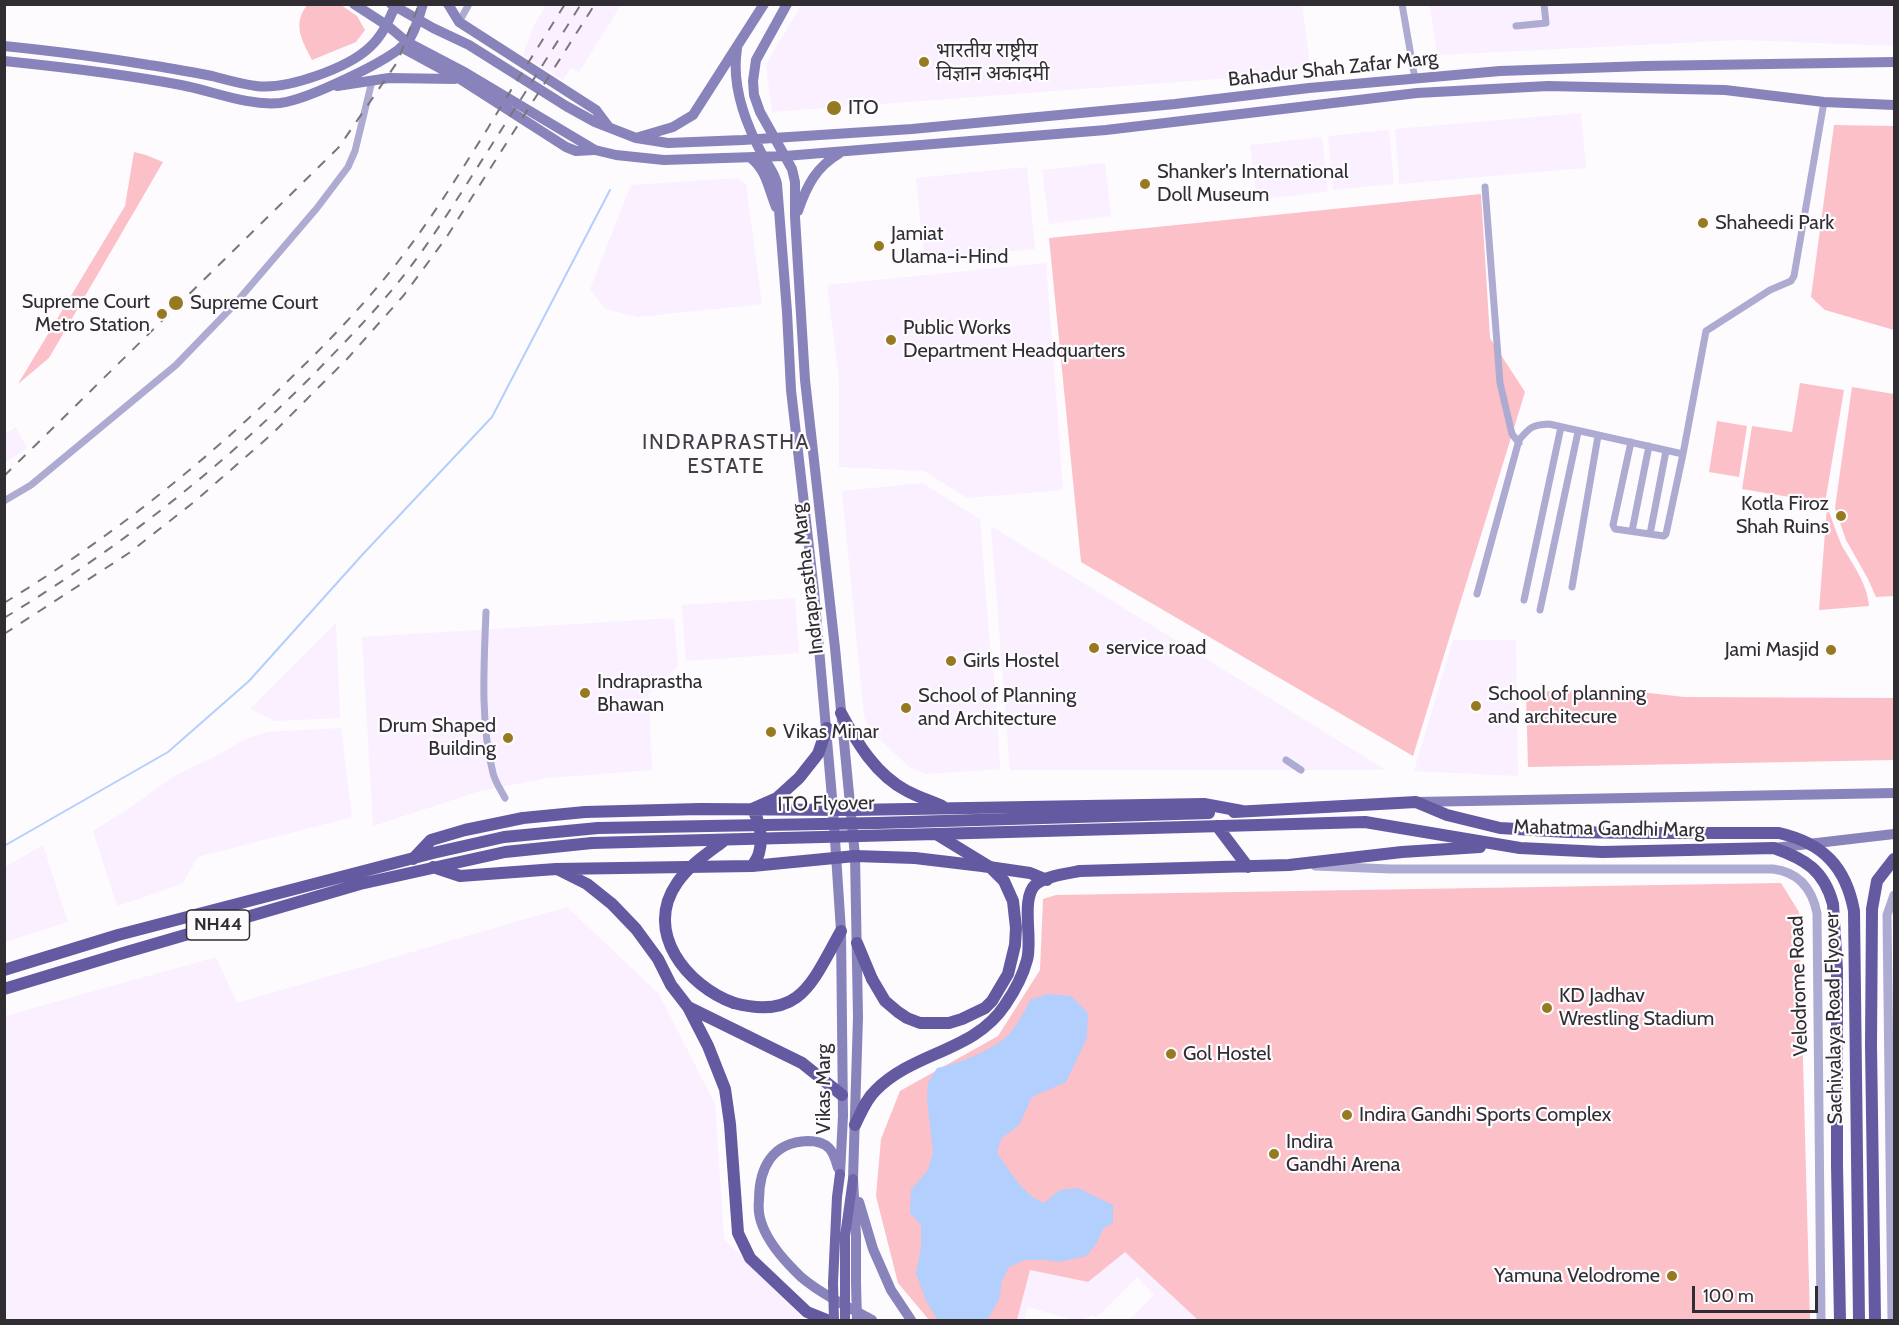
<!DOCTYPE html>
<meta charset="utf-8">
<style>
body{margin:0}
#map{position:relative;width:1899px;height:1325px;overflow:hidden;background:#fdfbfd;font-family:Cabin,sans-serif}
canvas{display:block}
.frame{position:absolute;inset:0;border:6px solid #312e33;pointer-events:none}
.scale{position:absolute;left:1692px;top:1286px;width:126px;height:27px;box-sizing:border-box;border:3px solid #312e33;border-top:0;padding-left:8px;font-size:18px;line-height:21px;white-space:nowrap;color:#312e33;-webkit-text-stroke:4px #fdfbfd;paint-order:stroke}
</style>
<div id="map">
<canvas width="1899" height="1325"></canvas>
<div class="frame"></div>
<div class="scale">100 m</div>
</div>
<script>
const ctx = document.querySelector('canvas').getContext('2d');
ctx.lineJoin = 'round';
function paint(path, color) {
  ctx.fillStyle = color;
  ctx.fill(path, 'evenodd');
}
function strokePath(path, color, width, dash) {
  ctx.strokeStyle = color;
  ctx.lineWidth = width;
  ctx.lineCap = dash ? 'butt' : 'round';
  ctx.setLineDash(dash || []);
  ctx.stroke(path);
}
function write(font, color, halo, rows, align = 'center') {
  ctx.font = font + ' Cabin,"Noto Sans Devanagari",sans-serif';
  ctx.lineWidth = 4.5;
  ctx.setLineDash([]);
  ctx.textBaseline = 'middle';
  ctx.strokeStyle = halo;
  ctx.fillStyle = color;
  for (const [text, x, y, turn = 0] of rows) {
    ctx.save();
    ctx.translate(x, y);
    ctx.rotate((+turn || 0) * Math.PI / 180);
    ctx.textAlign = isNaN(turn) ? turn : align;
    if (halo) ctx.strokeText(text, 0, 0);
    ctx.fillText(text, 0, 0);
    ctx.restore();
  }
}
paint(new Path2D(`
 M547,4l74,1 -42,67 -8,-4 -8,12 -40,-25 12,-32z
 M1302,4l9,68 -539,40 -6,-48 35,-59z
 M1430,5h464v41l-154,-6 -303,15z
 M1581,113l5,55 -187,16 -4,-55z
 M1389,130l5,54 -61,6 -5,-54z
 M1322,137l6,54 -71,9 -7,-55z
 M1105,163l6,53 -62,8 -7,-54z
 M1027,167l8,82 -111,10 -8,-81z
 M737,178l9,6 16,120 -124,13 -33,-8 -15,-20 41,-104z
 M1046,263l17,227 -96,8 -43,-27 -85,-4v-88l-12,-94z
 M16,427l11,21 -22,15v-29z
 M922,483l58,36 9,116 7,62 4,72 -75,5 -16,-7 -39,-37 -6,-14 -22,-225z
 M991,526l395,244h-376z
 M795,598l4,55 -113,8 -4,-56z
 M674,618l4,48 -29,27 3,77 -104,8 -68,13 -107,35 -11,-189z
 M336,623l4,95 -65,3 -25,-12z
 M1453,640h63l2,136 -104,-5z
 M341,728l11,89 -154,40 -16,27 -65,22 -24,-75 35,-22 46,-33 44,-21 29,-17 21,-6z
 M43,845l25,77 -63,20v-75z
 M567,907l92,87 56,110 9,135 79,79 1,2h-799v-304l211,-59 21,46z
 M1125,1251l73,69h-69l25,-25 -17,-18 -41,41 -3,-3 -13,5h-6l-46,-13 -4,13h-7l13,-50 58,12z`), '#faf0ff');
paint(new Path2D(`
 M341,5l16,11 8,14 -9,12 -44,18c-10,-20 -20,-35 -5,-55z
 M1834,125l60,1v204l-69,-20 -14,-13z
 M134,152l12,3 17,7 -114,196 -31,26 107,-178z
 M1481,194l9,144 35,54 -112,364 -332,-194 -32,-324z
 M1800,383l44,7 -19,113 -83,-14 10,-63 40,6z
 M1852,387l42,7v202l-18,1 -8,-18 -22,-39 -11,-32z
 M1717,421l30,5 -8,51 -30,-5z
 M1827,506c5,13 9,27 15,40 11,19 25,37 27,60l-50,4z
 M1614,689l70,8 210,1v62l-366,7 -2,-75z
 M1781,883l18,29 11,408h-612l-73,-68 -37,30 -58,-12 -13,50h-88l-31,-37 -22,-87 5,-57 19,-48 98,-55 42,-66 3,-71 13,-4z`), '#fbc0c8');
paint(new Path2D(`
 M1049,994l22,2 17,17 -1,25 -21,44 -34,15 -13,28 -18,14 -4,14c13,18 26,42 47,50l16,-13 18,-2 35,17v18l-9,5 -8,16 -10,12 -27,6 -13,-2h-21l-16,7 -7,14 -3,19 -12,20h-49l-12,-19 -10,-28 5,-26v-22l-11,-12 1,-23 17,-20 5,-18 -6,-51 1,-18 9,-15c23,-5 49,-15 68,-30 11,-9 19,-27 26,-39z`), '#b3cffd');
strokePath(new Path2D(`
 M4,846l164,-94 81,-71 114,-127 129,-137 118,-227`), '#b3cffd', 2);
strokePath(new Path2D(`
 M1402,4l13,75
 M459,22l10,-18
 M1516,26l30,-3 -2,-19
 M1485,187l15,196 12,51 7,9
 M1631,442l-18,83 2,4 35,5 16,-83
 M4,501l27,-16 145,-120 58,-60 83,-97 31,-41 7,-16 17,-70
 M1632,531l17,-85
 M1650,534l14,2 2,-2 17,-80
 M1572,587l26,-151
 M1477,594l42,-154c11,-13 13,-15 30,-16l134,30 23,-123 64,-41 21,-9 3,-5 30,-174
 M1524,600l37,-173
 M1540,610l38,-178
 M486,612c-2,52 -6,111 7,161 2,9 8,17 12,25
 M1286,760l15,10`), '#adabd1', 7);
strokePath(new Path2D(`
 M1315,866l76,3h382c26,3 39,20 44,44l4,407
 M1892,1320l-5,-405 7,-20`), '#adabd1', 9);
strokePath(new Path2D(`
 M354,4l34,22 19,16 59,31 129,77 21,5 48,5 121,-4 321,-26 311,-37 131,-7 177,4 99,12 70,3
 M391,4l42,24 36,17 97,61 29,16 41,16 32,5 75,-3 169,-11 263,-25 134,-16 191,-17 145,-5 249,-4
 M448,4l11,18 137,88 12,16
 M787,4l-31,56 -3,21 1,14 6,17 32,57 3,13v35l10,163 30,268 20,208 3,161 -5,162 3,56v48
 M4,46c49,5 97,11 145,19 21,3 42,7 63,11 15,4 29,8 44,10 31,4 92,-18 114,-39 13,-12 19,-27 26,-43
 M401,47l59,32 106,68 10,4 18,-1
 M737,49c-6,37 8,74 26,107 5,10 12,17 14,28l10,128 4,78 23,201 19,218 8,122 2,185 -3,58
 M4,61c59,6 119,13 177,24 32,6 66,21 99,18 26,-3 110,-42 127,-61 8,-9 12,-26 16,-38
 M337,86l52,-8 66,1
 M639,137l34,-10 20,-12 71,-111
 M751,158c16,13 17,30 25,49
 M798,211c9,-26 18,-44 42,-58
 M1416,802l478,-9
 M1774,848l120,-14
 M838,1168c-2,-7 -4,-15 -9,-20 -6,-6 -13,-7 -21,-7 -36,1 -49,27 -49,59 -1,9 0,18 4,27 6,15 20,32 32,44 16,18 55,37 77,49
 M859,1202l14,47 18,41 20,30`), '#8883ba', 10);
strokePath(new Path2D(`
 M833,1283l4,-86 3,-23
 M845,1283v-47l8,-57`), '#6e66a9', 10);
strokePath(new Path2D(`
 M841,713c16,30 35,62 66,78 11,6 24,10 35,15
 M1234,812l182,-10 31,13 53,13 67,4 70,1
 M1217,826l31,41
 M936,834l429,-12 155,26 82,4 172,-4c31,11 50,22 59,56l4,65v196l3,155
 M413,859l18,-19 34,-10 58,-12 62,-6 115,-3 151,1 353,-6 38,7
 M752,866c3,-4 6,-9 7,-13 4,-14 1,-33 -7,-44l25,-11 22,-20 19,-24 9,-26
 M433,867l27,9 96,-7 196,-3 103,-10 60,2 67,8 48,7 17,7
 M559,870l28,14 25,20 24,25 22,30 13,26 17,22 114,56 40,32
 M857,943l15,36
 M4,970l114,-35 315,-82 71,-16 94,-9
 M4,989l109,-33 247,-72 145,-32 87,-9
 M734,1003c67,18 78,-21 107,-72
 M688,1007l20,39 17,43 5,35 8,109 12,25 57,54 20,8
 M855,1125c6,-12 11,-26 21,-35 39,-39 98,-38 129,-85 9,-13 18,-30 22,-45 6,-21 -7,-62 9,-76 10,-8 33,-11 44,-13l209,-6 113,-13 78,-5
 M1875,1320l-4,-275 1,-136 5,-28 17,-22`), '#635aa1', 12);
strokePath(new Path2D(`
 M4,476l335,-329 59,-86 21,-57
 M4,603c108,-66 206,-144 295,-233 35,-34 68,-69 98,-107 34,-43 62,-89 91,-135 25,-42 51,-82 77,-124
 M4,618c115,-70 211,-145 306,-240 34,-35 68,-69 98,-108 30,-39 56,-82 83,-124 30,-47 60,-94 90,-142
 M4,634l125,-81 65,-51 78,-68 76,-76 56,-63 42,-57 149,-234`), '#7a777b', 2, [10, 10]);
strokePath(new Path2D(`
 M856,1283l1,37`), '#8883ba', 10);
strokePath(new Path2D(`
 M833,1283l1,37
 M845,1283v37`), '#6e66a9', 10);
strokePath(new Path2D(`
 M598,828l279,-5 332,-10
 M1637,833h142c44,10 67,34 75,78l5,409
 M725,840c-17,13 -36,25 -48,43 -34,49 10,103 57,120
 M592,843l344,-9 54,33 14,14 9,20 3,27 -1,17 -7,29 -16,27 -7,7 -23,11 -13,4h-29l-13,-5 -9,-6 -13,-11 -13,-22`), '#635aa1', 12);
for (const [x, y, r, color] of [
 [924,62,6,"#957a21"],
 [834,108,8,"#957a21"],
 [1145,184,6,"#957a21"],
 [1703,223,6,"#957a21"],
 [879,246,6,"#957a21"],
 [176,303,8,"#957a21"],
 [162,314,6,"#957a21"],
 [891,340,6,"#957a21"],
 [1841,516,6,"#957a21"],
 [1094,648,6,"#957a21"],
 [1831,650,6,"#957a21"],
 [951,661,6,"#957a21"],
 [585,693,6,"#957a21"],
 [1476,706,6,"#957a21"],
 [906,708,6,"#957a21"],
 [771,732,6,"#957a21"],
 [508,738,6,"#957a21"],
 [1547,1008,6,"#957a21"],
 [1171,1054,6,"#957a21"],
 [1347,1115,6,"#957a21"],
 [1274,1154,6,"#957a21"],
 [1672,1276,6,"#957a21"]
]) {
  const dot = new Path2D();
  dot.arc(x, y, r, 0, 2 * Math.PI);
  ctx.fillStyle = color;
  ctx.fill(dot);
  strokePath(dot, '#fdfbfd', 2);
}
for (const [x, y, w] of [
 [218,925,63]
]) {
  const box = new Path2D();
  box.roundRect(x - w / 2, y - 15, w, 30, 4.5);
  ctx.fillStyle = '#fdfbfd';
  ctx.fill(box);
  strokePath(box, '#312e33', 1.5);
}
write('bold 18px', '#312e33', null, [
 ["NH44",218,925]
]);
write('20px', '#312e33', '#fdfbfd', [
 ["भारतीय राष्ट्रीय",936,51],
 ["विज्ञान अकादमी",936,74],
 ["ITO",848,108],
 ["Shanker's International",1157,172],
 ["Doll Museum",1157,195],
 ["Shaheedi Park",1715,223],
 ["Jamiat",891,234],
 ["Ulama-i-Hind",891,257],
 ["Supreme Court",150,302,"right"],
 ["Metro Station",150,325,"right"],
 ["Supreme Court",190,303],
 ["Public Works",903,328],
 ["Department Headquarters",903,351],
 ["Kotla Firoz",1829,504,"right"],
 ["Shah Ruins",1829,527,"right"],
 ["service road",1106,648],
 ["Jami Masjid",1819,650,"right"],
 ["Girls Hostel",963,661],
 ["Indraprastha",597,682],
 ["Bhawan",597,705],
 ["School of planning",1488,694],
 ["and architecure",1488,717],
 ["School of Planning",918,696],
 ["and Architecture",918,719],
 ["Drum Shaped",496,726,"right"],
 ["Building",496,749,"right"],
 ["Vikas Minar",783,732],
 ["KD Jadhav",1559,996],
 ["Wrestling Stadium",1559,1019],
 ["Gol Hostel",1183,1054],
 ["Indira Gandhi Sports Complex",1359,1115],
 ["Indira",1286,1142],
 ["Gandhi Arena",1286,1165],
 ["Yamuna Velodrome",1660,1276,"right"]
], 'left');
write('20px', '#312e33', '#fdfbfd', [
 ["Bahadur Shah Zafar Marg",1333,69,-6],
 ["Indraprastha Marg",808,579,-97],
 ["ITO Flyover",826,804,-1],
 ["Mahatma Gandhi Marg",1609,829,1],
 ["Velodrome Road",1799,986,-92],
 ["Sachivalaya Road Flyover",1834,1018,-91],
 ["Vikas Marg",824,1089,-90]
]);
ctx.letterSpacing = '1.5px';
write('21px', '#453e48', '#fdfbfd', [
 ["INDRAPRASTHA",726,443],
 ["ESTATE",726,467]
]);
ctx.letterSpacing = '0px';
</script>
